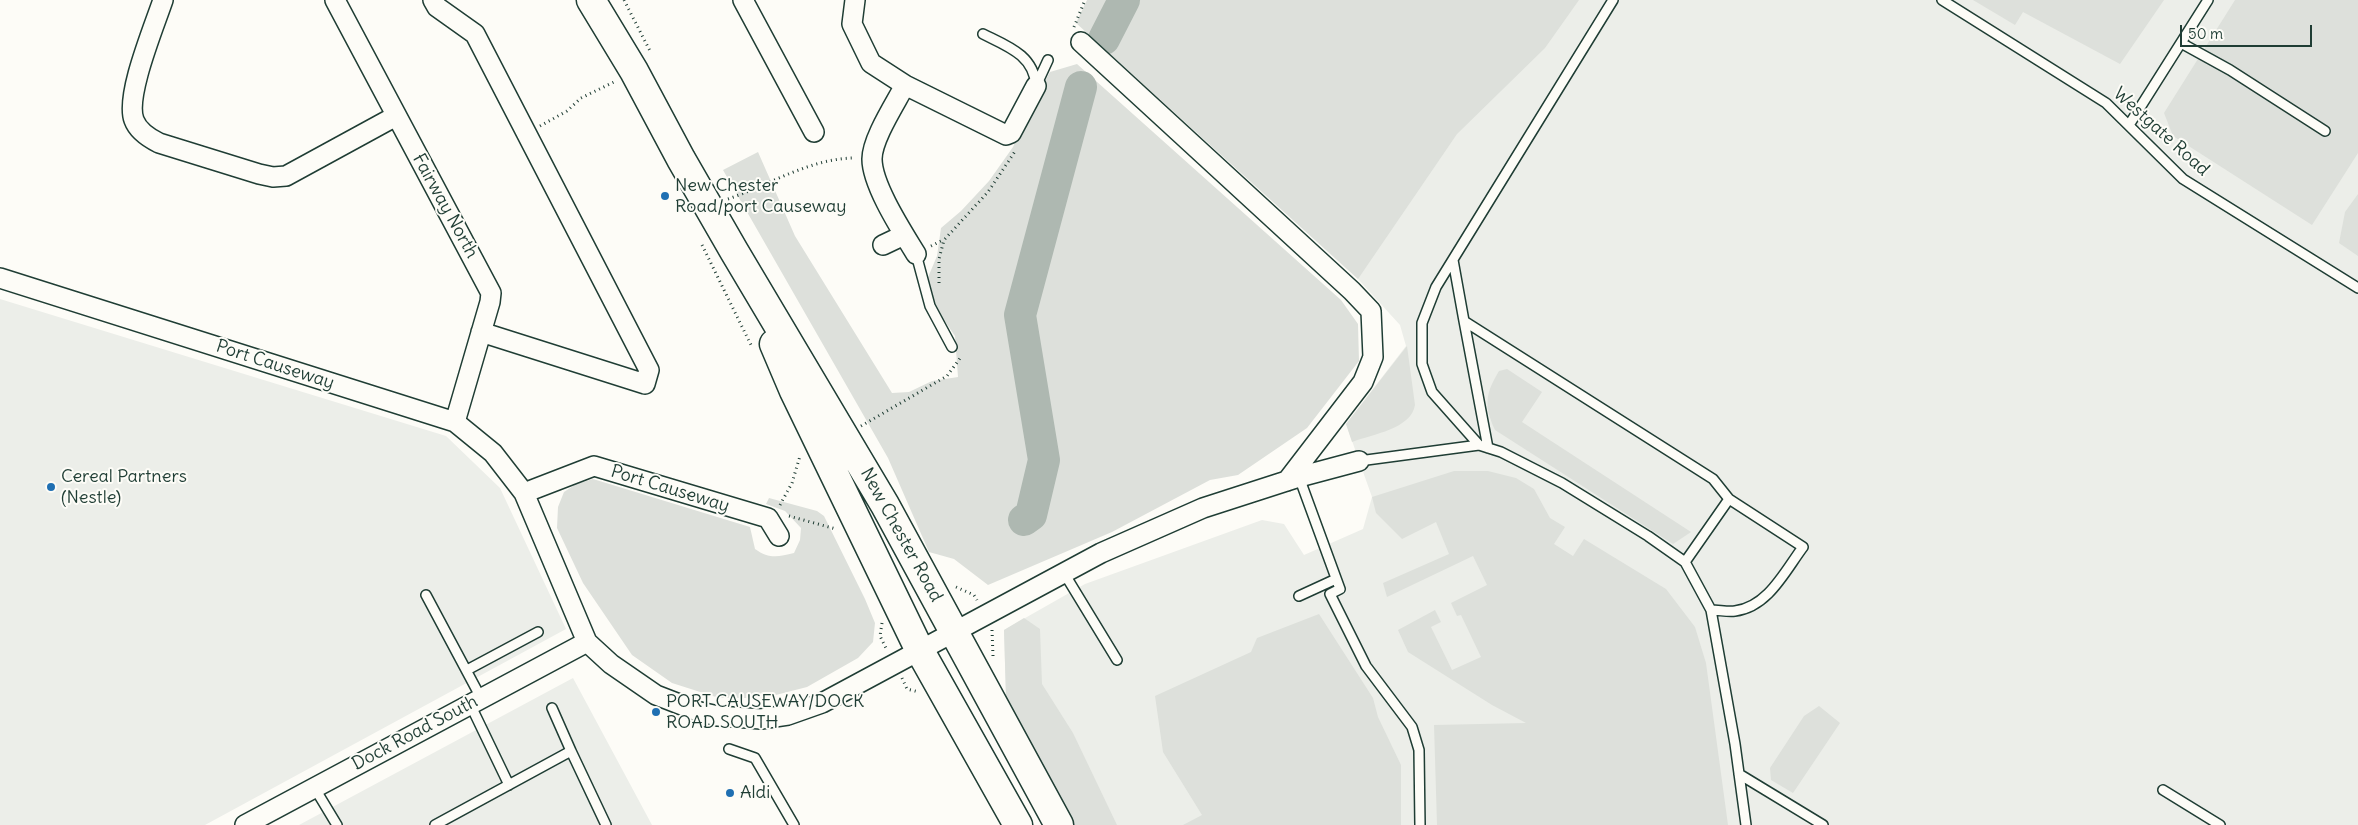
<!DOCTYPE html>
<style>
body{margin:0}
#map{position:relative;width:2358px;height:825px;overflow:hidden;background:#fdfcf7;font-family:Delius,sans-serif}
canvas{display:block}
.scale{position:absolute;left:2180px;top:25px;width:132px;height:22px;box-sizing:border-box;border:2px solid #1f3d34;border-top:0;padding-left:6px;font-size:15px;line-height:18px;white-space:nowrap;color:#1f3d34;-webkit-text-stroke:4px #fdfcf7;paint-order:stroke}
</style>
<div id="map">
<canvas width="2358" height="825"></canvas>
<div class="scale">50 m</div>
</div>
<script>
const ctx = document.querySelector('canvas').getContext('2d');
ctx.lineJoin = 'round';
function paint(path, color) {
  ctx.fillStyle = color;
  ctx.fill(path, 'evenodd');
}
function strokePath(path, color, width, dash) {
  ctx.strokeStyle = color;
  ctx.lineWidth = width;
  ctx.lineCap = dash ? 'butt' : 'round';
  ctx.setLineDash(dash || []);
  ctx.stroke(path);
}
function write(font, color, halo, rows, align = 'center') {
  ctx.font = font + ' Delius,sans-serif';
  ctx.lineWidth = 4;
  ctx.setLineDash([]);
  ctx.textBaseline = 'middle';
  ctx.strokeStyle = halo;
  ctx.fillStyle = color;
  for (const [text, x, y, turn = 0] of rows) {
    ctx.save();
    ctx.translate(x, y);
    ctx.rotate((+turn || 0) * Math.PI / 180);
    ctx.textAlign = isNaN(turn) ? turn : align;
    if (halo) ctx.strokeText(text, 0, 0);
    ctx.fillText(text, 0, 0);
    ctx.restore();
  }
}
paint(new Path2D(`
 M1182,0h1176v825h-1288l-64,-127 -2,-68 81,-46 177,-64 22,4 20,31 59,-26 9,-32 -26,-73 60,-78 -6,-21 -42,-46 -219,-198z
 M0,299l446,137 54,52 66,141 -361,196h-205z
 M573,678l79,147h-353z`), '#eceee9');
paint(new Path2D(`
 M1087,0h492l-34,48 -88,86 -99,145 -282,-256z
 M1973,0h191l-44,64 -97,-52 -8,13z
 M2235,0h123v153l-46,72 -139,-89 -9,-23z
 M1077,64l264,236 17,24 1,37 -52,67 -69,47 -28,5 -98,52 -124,53 -34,-26 -25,-7 -41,-94 -165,-288 35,-18 37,84 97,157 17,-1 23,-11 26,-4 -3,-41 -22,-32 -7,-22 11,-26 4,-28 20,-17 28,-30 24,-34 22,-49 15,-26z
 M2358,194v62l-19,-13 6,-31z
 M1407,346l8,59c-4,24 -42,29 -63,37l-6,-18z
 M1507,369l35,23 -20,30 169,110 -18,12 -178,-114c-11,-24 -10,-36 4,-59z
 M1454,471h34l28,7 18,11 16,29 15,9 -11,17 19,12 11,-17 82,50 29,38 11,36 22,162h-291l-3,-100 92,-2 -34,-18 -84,-53 -10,-22 37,-20 6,12 -10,5 21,43 29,-13 -20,-42 -4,1 -6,-13 36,-18 -14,-29 -86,41 -4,-14 66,-29 -13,-32 -34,17 -26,-26 -4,-16z
 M593,479l157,48 5,22c14,10 23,8 39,4l6,-13 1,-12 -16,-17 -19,-7 3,-6 48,13 7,5 41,83 10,24 -2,19 -15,16 -51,29 -43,11h-45l-47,-15 -40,-28 -49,-72 -26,-55 1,-21 6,-15 12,-8z
 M1319,614l54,84 5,19 23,48v60h-218l19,-10 -39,-63 -8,-56 96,-44 6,-14z
 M1024,618l16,11 2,55 31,49 44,92h-47l-64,-127 -2,-68z
 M1819,706l21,17 -47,70 -22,-13 -1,-12 34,-52z`), '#dde0db');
strokePath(new Path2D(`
 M1104,39l20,-39
 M1024,520l7,-5 13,-55 -24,-145 61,-228`), '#aeb8b1', 32);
const service = new Path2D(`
 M1613,0l-177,287 -14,36v41l10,28 47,53 22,7 61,31 86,53 37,26 26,48 24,134 11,81
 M1942,0l164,103 77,76 175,109
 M983,34c24,12 51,21 53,52
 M2181,43l49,27 95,61
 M1036,86l12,-26
 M2129,125l79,-125
 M916,254l14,52 22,41
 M1453,260l11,61
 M1488,448l-24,-127 249,158 16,20
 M1359,461l120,-16
 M1299,477l41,112 -10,5 36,72 46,61 7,23 1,75
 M1685,562l44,-63 74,48c-18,24 -35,60 -68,64 -7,1 -16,-1 -24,-1
 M1064,573l53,87
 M426,595l55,103
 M1299,596l37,-17
 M467,670l71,-38
 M470,704l39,81
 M552,708l19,43
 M729,749l26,9 39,67
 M1739,774l84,51
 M314,787l23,38
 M2163,790l57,35
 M435,825l136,-74 35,74`);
const minor = new Path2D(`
 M163,0c-9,27 -38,96 -29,120 4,11 15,18 25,23l100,31 14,3 13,-1 110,-60
 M335,0l156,293 -1,9 -35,120
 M433,0l4,7 38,27 174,336 -4,14 -164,-52
 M743,0l71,132
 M855,0l-3,24 19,39 34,22c-10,19 -33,54 -33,74 0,26 30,72 44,95
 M1081,42l271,249 19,20 2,46 -10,25 -76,99
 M905,85l101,50 5,-2 25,-47
 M883,245l21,-10
 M0,278l455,144 38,31 31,40 63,149 24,22 45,31 44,17 18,4 43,3 27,-4 34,-12 279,-150 102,-45 96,-31 60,-16
 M524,493l70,-27 174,52 11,18
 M245,825l342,-183`);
const trunk = new Path2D(`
 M591,0l43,71 47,88 53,92 151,254 174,320
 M774,344l20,47 125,258 99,176`);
strokePath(service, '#1f3d34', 12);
strokePath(minor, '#1f3d34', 22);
strokePath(trunk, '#1f3d34', 31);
strokePath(new Path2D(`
 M624,0l26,51
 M1074,27l11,-27
 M540,126l27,-15 14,-13 35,-17
 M728,199c41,-14 83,-41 127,-41
 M702,245l49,100
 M931,246l12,-6
 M939,283v-24l5,-19 44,-48 28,-42
 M861,426l86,-50 14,-19
 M780,505l12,-22 8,-27
 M789,516l47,13
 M956,587l18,8 3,5
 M882,623l-2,13 6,12
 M992,630l1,26
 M902,678l5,11 12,3`), '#1f3d34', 3, [1, 4]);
strokePath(service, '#fdfcf7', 9);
strokePath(minor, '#fdfcf7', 19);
strokePath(trunk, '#fdfcf7', 28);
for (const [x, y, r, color] of [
 [665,196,5,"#1f6fb2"],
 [51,487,5,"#1f6fb2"],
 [656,712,5,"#1f6fb2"],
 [730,793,5,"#1f6fb2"]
]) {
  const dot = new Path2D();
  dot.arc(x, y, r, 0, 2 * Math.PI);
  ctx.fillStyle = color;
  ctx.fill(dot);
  strokePath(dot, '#fdfcf7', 2);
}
write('18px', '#1f3d34', '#fdfcf7', [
 ["Westgate Road",2161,132,42],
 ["Fairway North",445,206,61],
 ["Port Causeway",275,365,18],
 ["Port Causeway",670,489,17],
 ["New Chester Road",901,535,61],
 ["Dock Road South",415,733,-28]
]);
write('18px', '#1f3d34', '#fdfcf7', [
 ["New Chester",675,186],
 ["Road/port Causeway",675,207],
 ["Cereal Partners",61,477],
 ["(Nestle)",61,498],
 ["PORT CAUSEWAY/DOCK",666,702],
 ["ROAD SOUTH",666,723],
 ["Aldi",740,793]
], 'left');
</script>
